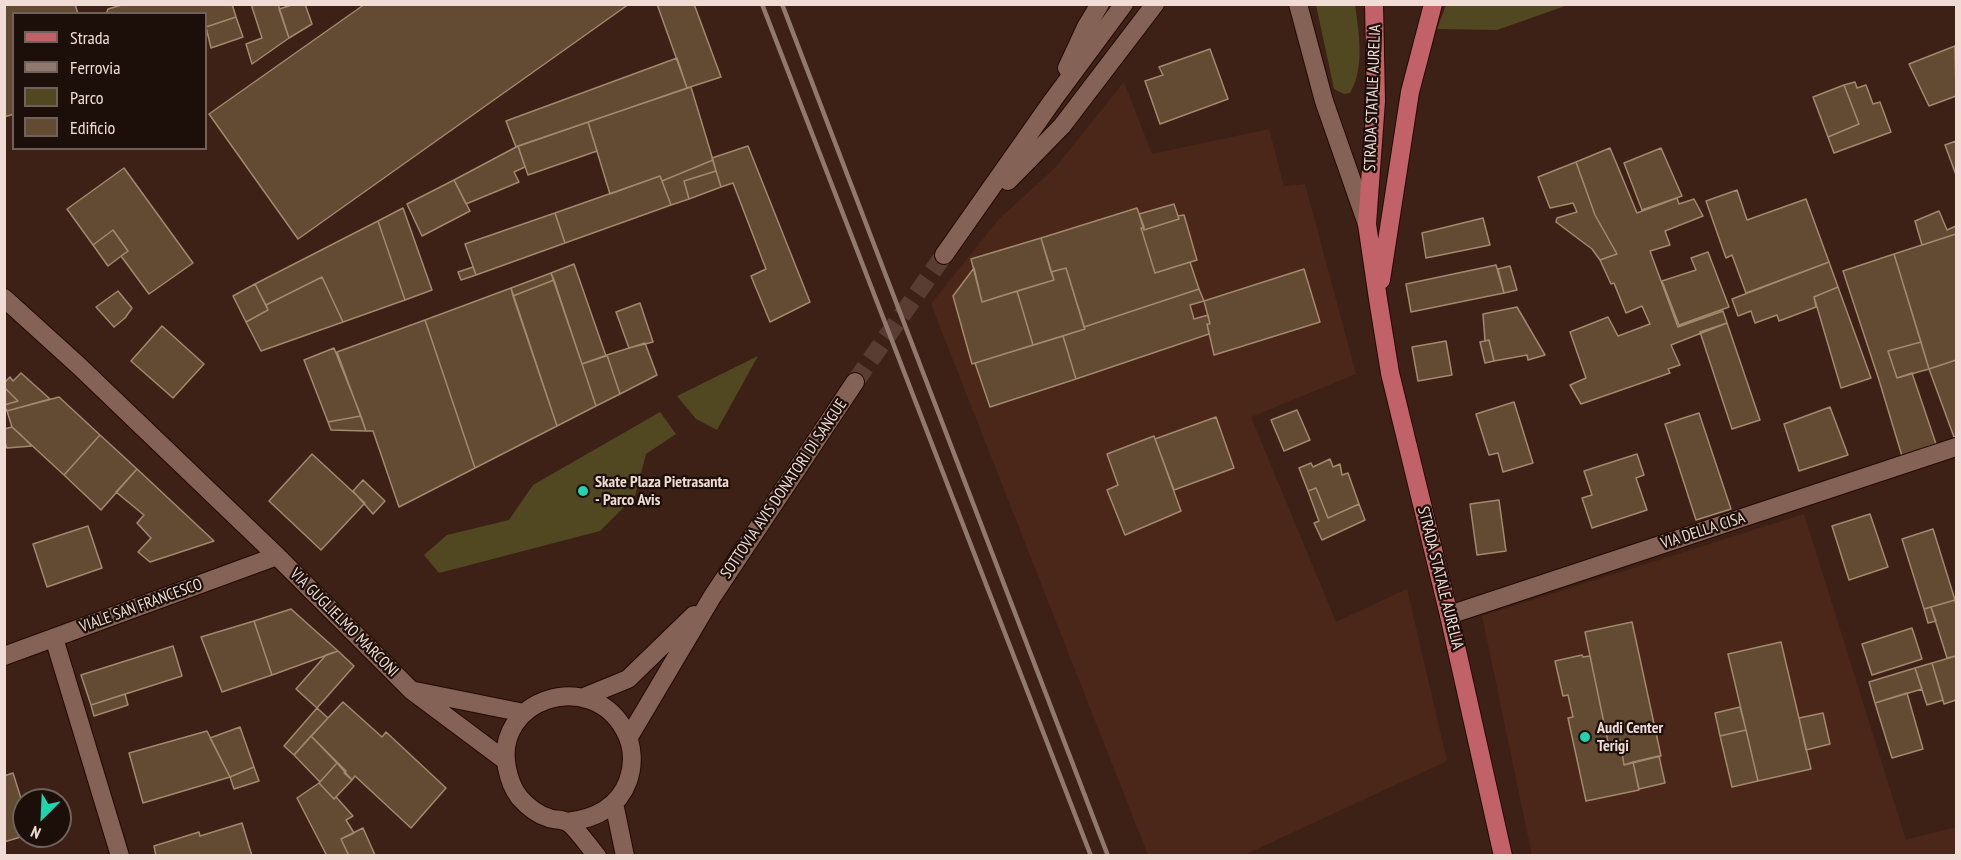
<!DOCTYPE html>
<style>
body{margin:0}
#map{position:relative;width:1961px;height:860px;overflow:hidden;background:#3e2116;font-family:"PT Sans Narrow",sans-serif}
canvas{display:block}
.frame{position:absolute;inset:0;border:6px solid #f0dcd4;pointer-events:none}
.legend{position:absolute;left:12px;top:12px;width:195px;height:138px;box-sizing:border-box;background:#1c0f0a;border:2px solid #71615b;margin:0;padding:8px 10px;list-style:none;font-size:18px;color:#f0dcd4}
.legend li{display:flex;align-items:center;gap:12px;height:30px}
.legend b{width:30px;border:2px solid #71615b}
.north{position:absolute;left:12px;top:788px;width:60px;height:60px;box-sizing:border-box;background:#1c0f0a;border:2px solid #71615b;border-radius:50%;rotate:204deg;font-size:16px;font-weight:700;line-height:24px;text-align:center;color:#f0dcd4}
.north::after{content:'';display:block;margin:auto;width:21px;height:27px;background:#1fd5b0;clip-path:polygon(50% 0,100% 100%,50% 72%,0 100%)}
</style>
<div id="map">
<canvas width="1961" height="860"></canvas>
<div class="frame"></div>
<ul class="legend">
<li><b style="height:8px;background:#c16168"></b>Strada</li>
<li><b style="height:8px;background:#927970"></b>Ferrovia</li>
<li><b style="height:16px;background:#514721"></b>Parco</li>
<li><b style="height:16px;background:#624b32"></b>Edificio</li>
</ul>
<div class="north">N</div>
</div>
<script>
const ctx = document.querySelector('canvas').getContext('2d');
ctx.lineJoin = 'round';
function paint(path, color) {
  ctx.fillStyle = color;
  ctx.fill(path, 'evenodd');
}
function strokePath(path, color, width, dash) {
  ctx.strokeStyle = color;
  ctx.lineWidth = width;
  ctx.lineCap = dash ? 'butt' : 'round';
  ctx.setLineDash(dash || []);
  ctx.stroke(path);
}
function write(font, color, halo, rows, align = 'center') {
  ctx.font = font + ' "PT Sans Narrow",sans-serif';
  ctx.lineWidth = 4.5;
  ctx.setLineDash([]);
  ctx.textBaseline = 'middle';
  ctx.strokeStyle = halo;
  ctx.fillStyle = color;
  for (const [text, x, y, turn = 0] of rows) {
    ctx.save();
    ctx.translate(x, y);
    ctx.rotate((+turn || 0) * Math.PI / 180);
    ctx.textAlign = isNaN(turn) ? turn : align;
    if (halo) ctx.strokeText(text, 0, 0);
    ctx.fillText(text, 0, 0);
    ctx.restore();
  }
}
paint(new Path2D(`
 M1124,82l28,72 117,-25 15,57 21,-2 51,190 -105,43 85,205 71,-33 40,172 -203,94h-96l-217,-551 68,-85 56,-51z
 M1804,514l102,326 50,-13v28h-424l-50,-239z`), '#4b2719');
paint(new Path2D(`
 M1316,5h39c4,28 10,63 -5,88l-6,1 -10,-5z
 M1446,5v-1l122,1 -71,25 -60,-1z
 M758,356l-41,74 -21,-11 -19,-23z
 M660,412l16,22 -30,20 -11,42 -35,35 -161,42 -15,-18 23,-20 62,-15 24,-35z`), '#514721');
const building = new Path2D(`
 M4,4h71l3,10h-64v100l-10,3z
 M125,4h107l4,13 -30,10v-13h-100l2,-5z
 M251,4h27l11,34 -37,26 -6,-20 16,-6z
 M305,4l7,20 -23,14 -10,-29 16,-5z
 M365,4h264l-331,235 -89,-125z
 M657,4h37l27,73 -34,11z
 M236,17l7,20 -32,11 -5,-21z
 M1955,46l1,50 -27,10 -20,-42z
 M1210,49l18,50 -68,25 -15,-43 18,-6 -4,-8z
 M677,58l10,30 -171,59 -10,-26z
 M1855,82l2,6 9,-3 7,19 7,-2 11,30 -57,21 -6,-16 31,-13 -15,-39z
 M1844,85l15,39 -31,13 -15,-40z
 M691,87l22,73 -51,21 -2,-5 -50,18 -22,-72z
 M588,122l9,29 -69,24 -10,-29z
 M1956,141v34l-11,-30z
 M518,146l7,21 -11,5 5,10 -53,22 -12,-24z
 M748,146l62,156 -40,20 -19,-46 15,-7 -33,-86 -12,4 -9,-29z
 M1610,148l27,65 40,-15 2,6 15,-5 9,17 -38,15 5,14 -20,6 28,76 45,-16 4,12 -56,22 9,20 -12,4 2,4 -89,31 -11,-19 16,-7 -16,-46 38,-15 10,19 32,-12 -8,-18 -16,7 -12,-30 -3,1 -11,-24 17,-6 -22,-39 -19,-53z
 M1661,148l21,48 -40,14 -18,-47z
 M713,160l3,11 -32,10 5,18 -18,6 -9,-24z
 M1576,162l19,53 22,39 -17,6 -8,-11 -36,-27 1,-4 20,-6 -4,-9 -23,5 -12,-31z
 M124,168l69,95 -44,31 -28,-38 7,-5 -15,-21 -20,15 -26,-36z
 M716,171l5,16 -32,12 -5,-18z
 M660,176l11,29 -106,38 -10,-30z
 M454,180l16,31 -48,25 -15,-32z
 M1737,190l10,30 59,-21 23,63 -83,31 -14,-38 -6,3 -20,-57z
 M1174,204l5,15 -35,11 -5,-16z
 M403,208l29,82 -27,10 -27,-79z
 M1137,208l7,19 -3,1 14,45 35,-11 9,27 -115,38 -18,-59 -15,4 -10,-34z
 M1939,211l8,19 9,-4v8l-34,11 -7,-24z
 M555,213l10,30 -89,32 -11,-31z
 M1184,215l13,45 -42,13 -14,-45 3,-1v3l35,-11 -1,-3z
 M1483,218l7,27 -64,13 -4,-25z
 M378,221l27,79 -62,22 -21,-45 -56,28 -11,-21z
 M113,230l15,21 -20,15 -15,-21z
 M1956,234v126l-27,9 -35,-115z
 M1041,238l13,42 -72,22 -11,-43z
 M1708,252l21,55 -50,18 -17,-44 34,-11 -5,-12z
 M1894,254l27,88 -33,9 9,27 15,-5 24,71 -34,12 -23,-76 -36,-109z
 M1829,262l9,25 -24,10 2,10 -37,14 -2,-6 -22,8 -4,-12 -13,5 -6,-17z
 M574,264l32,92 -24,8 -31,-91z
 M1496,265l8,28 -93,19 -5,-28z
 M1510,266l7,24 -13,3 -6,-24z
 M473,267l3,8 -15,5 -3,-8z
 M974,268l8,34 35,-11 16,54 -61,19 -19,-68z
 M1066,268l19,61 -52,16 -16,-54 37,-11 -3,-8z
 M1304,269l16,53 -106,33 -7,-31h3l-6,-23z
 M551,273l3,7 -41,16 -2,-8z
 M322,277l21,45 -82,29 -15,-29 22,-12 -2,-5z
 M554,280l42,126 -39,20 -44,-130z
 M255,284l13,26 -22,12 -13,-26z
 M1838,287l33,91 -30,10 -27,-91z
 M511,288l46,138 -82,42 -50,-148z
 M1199,289l5,12 -14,4 4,14 14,-4 2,9h-3l2,10 -133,45 -13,-43 22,-7 -1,-2z
 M118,291l14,17 -7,10 -11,9 -18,-20z
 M640,303l13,39 -24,6 -13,-36z
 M1517,307l28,48 -17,5 -1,-5 -33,6 -5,-21 -4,1 -2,-27z
 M425,320l50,148 -76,39 -26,-76h-7l-29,-79z
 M1727,323l33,97 -28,9 -32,-97z
 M162,326l42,38 -31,34 -42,-37z
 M1063,336l13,43 -86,28 -15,-44z
 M1489,340l5,21 -9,2 -5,-21z
 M1446,341l6,34 -34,6 -6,-34z
 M1921,342l8,27 -32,9 -9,-27z
 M645,343l12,32 -37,19 -13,-39z
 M334,348l27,68 -33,6 -24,-62z
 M607,355l13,39 -24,12 -14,-42z
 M1956,360v76l-2,1 -25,-68z
 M21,373l29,26 -43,12 -3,-6 14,-4 -14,-14v-4l6,-6 3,4z
 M4,387l14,14 -14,4z
 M59,397l41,38 -36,40 -52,-48 -5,-16z
 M1514,402l19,61 -30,9 -5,-19 -9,2 -13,-41z
 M1830,407l18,48 -49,16 -15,-47z
 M1297,410l13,30 -26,11 -13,-31z
 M1699,413l32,96 -35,11 -31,-96z
 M361,416l5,15 -35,-1 -3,-8z
 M1216,417l18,51 -60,22 -19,-51z
 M12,427l8,7 12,12 -25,2 -3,-8v-11z
 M100,435l37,34 -36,41 -37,-35z
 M1154,436l27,75 -56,24 -18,-45 11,-5 -11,-31z
 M312,454l53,49 -44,47 -52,-49z
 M1637,454l7,21 -8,3 11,32 -55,18 -10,-30 10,-3 -8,-24z
 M1330,459l3,8 7,-3 2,11 6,-2 11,31 -31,14 -12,-30 -8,3 -9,-23 12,-5 2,4z
 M137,469l77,72 -64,21 -12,-10 13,-14 -14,-15 7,-8 -28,-23z
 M363,480l22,21 -12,13 -20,-23z
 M1316,488l12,30 31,-14 6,16 -43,20 -8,-17 5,-2 -11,-30z
 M1499,500l7,51 -29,4 -7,-51z
 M1870,514l18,53 -39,13 -17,-54z
 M88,526l14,42 -55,19 -14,-43z
 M1933,529l22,71 -31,9 -22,-70z
 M1955,600l1,5v51l-9,2 -16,-51z
 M1931,607l5,14 -8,2 -4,-14z
 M291,609l47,42 -66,24 -18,-54z
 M254,621l18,54 -50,17 -21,-55z
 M1632,622l29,134 -37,9 -4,-25 -12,2 -23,-110z
 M1912,628l10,31 -50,16 -10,-31z
 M1781,642l30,127 -53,12 -30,-127z
 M173,646l9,30 -91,29 -10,-30z
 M338,651l16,15 -37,42 -21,-19 30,-34z
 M1582,655l1,2 7,-1 18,86 12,-2 4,25 9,-3 6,28 -53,11 -18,-83 5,-1 -5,-22 -5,1 -8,-35z
 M1956,656v44l-12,4 -12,-41z
 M1932,663l11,37 -16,5 -12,-37z
 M1915,668l7,21 -47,14 -6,-21z
 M1907,693l16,56 -31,9 -17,-55z
 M125,694l3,11 -34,11 -3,-11z
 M343,702l39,35 4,-5 60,56 -35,40 -56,-52 -3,4 -8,-7 2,-2 -35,-35z
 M1740,707l6,23 -26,6 -5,-23z
 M317,708l11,10 -34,37 -10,-9z
 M1823,713l7,31 -24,6 -7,-32z
 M240,727l14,40 -24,10 -20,-39z
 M1746,730l12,51 -26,6 -12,-51z
 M207,731l23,46 -87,26 -14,-50z
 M311,736l26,27 -17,19 -26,-27z
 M1659,756l6,27 -26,6 -6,-27z
 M337,763l15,17 -18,19 -15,-16z
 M254,767l5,14 -25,8 -4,-12z
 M13,773l11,35v28l-20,6v-66z
 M319,783l15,16 2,-2 17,19 -7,4 8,13 -13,6 8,17h-22l-30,-58z
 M242,823l10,33h-96l-2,-10 45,-14 1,4z
 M363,828l12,27 -26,1 -8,-17z`);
paint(building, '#624b32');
strokePath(building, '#a2896e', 1.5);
strokePath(new Path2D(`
 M855,382l89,-127`), '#593d32', 18, [18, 9]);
const street = new Path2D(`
 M1449,615l507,-168
 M54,638l66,218`);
const secondary = new Path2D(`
 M1298,4l26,97 43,123
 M1067,68l19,-41 14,-23
 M1008,181l54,-55 93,-122
 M944,255l109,-155 71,-96
 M4,298l75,68 198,190 134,134 95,71
 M4,656l273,-100
 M415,691l109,22
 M584,697l44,-18 66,-64
 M629,737l83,-140 143,-215
 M614,803l11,53
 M567,822c27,-3 51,-14 61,-41 6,-17 5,-36 -4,-52 -34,-61 -131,-30 -117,39 2,10 6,21 12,29 8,9 19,18 30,21 5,2 13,1 18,4 8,4 23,26 30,34`);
const primary = new Path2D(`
 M1374,4l2,97 -9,123 11,75 12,74 59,242 54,241
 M1381,280l29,-188 23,-88`);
strokePath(street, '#240902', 20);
strokePath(secondary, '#240902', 20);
strokePath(primary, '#240902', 20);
strokePath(street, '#846256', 18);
strokePath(secondary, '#846256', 18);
strokePath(primary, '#c16168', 18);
strokePath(new Path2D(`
 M762,4l329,852
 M782,4l326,852`), '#927970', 4.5);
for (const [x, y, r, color] of [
 [583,491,6,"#1fd5b0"],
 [1585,737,6,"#1fd5b0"]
]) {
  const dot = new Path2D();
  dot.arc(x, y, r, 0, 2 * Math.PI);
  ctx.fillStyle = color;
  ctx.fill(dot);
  strokePath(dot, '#1c0f0a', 2);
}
write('16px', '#f0dcd4', '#1c0f0a', [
 ["STRADA STATALE AURELIA",1373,98,-88],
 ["SOTTOVIA AVIS DONATORI DI SANGUE",784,489,-56],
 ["VIA DELLA CISA",1703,531,-18],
 ["STRADA STATALE AURELIA",1440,578,76],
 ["VIALE SAN FRANCESCO",141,606,-20],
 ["VIA GUGLIELMO MARCONI",344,623,45]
]);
write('bold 16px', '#f0dcd4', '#1c0f0a', [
 ["Skate Plaza Pietrasanta",595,482],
 ["- Parco Avis",595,500],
 ["Audi Center",1597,728],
 ["Terigi",1597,746]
], 'left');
</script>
